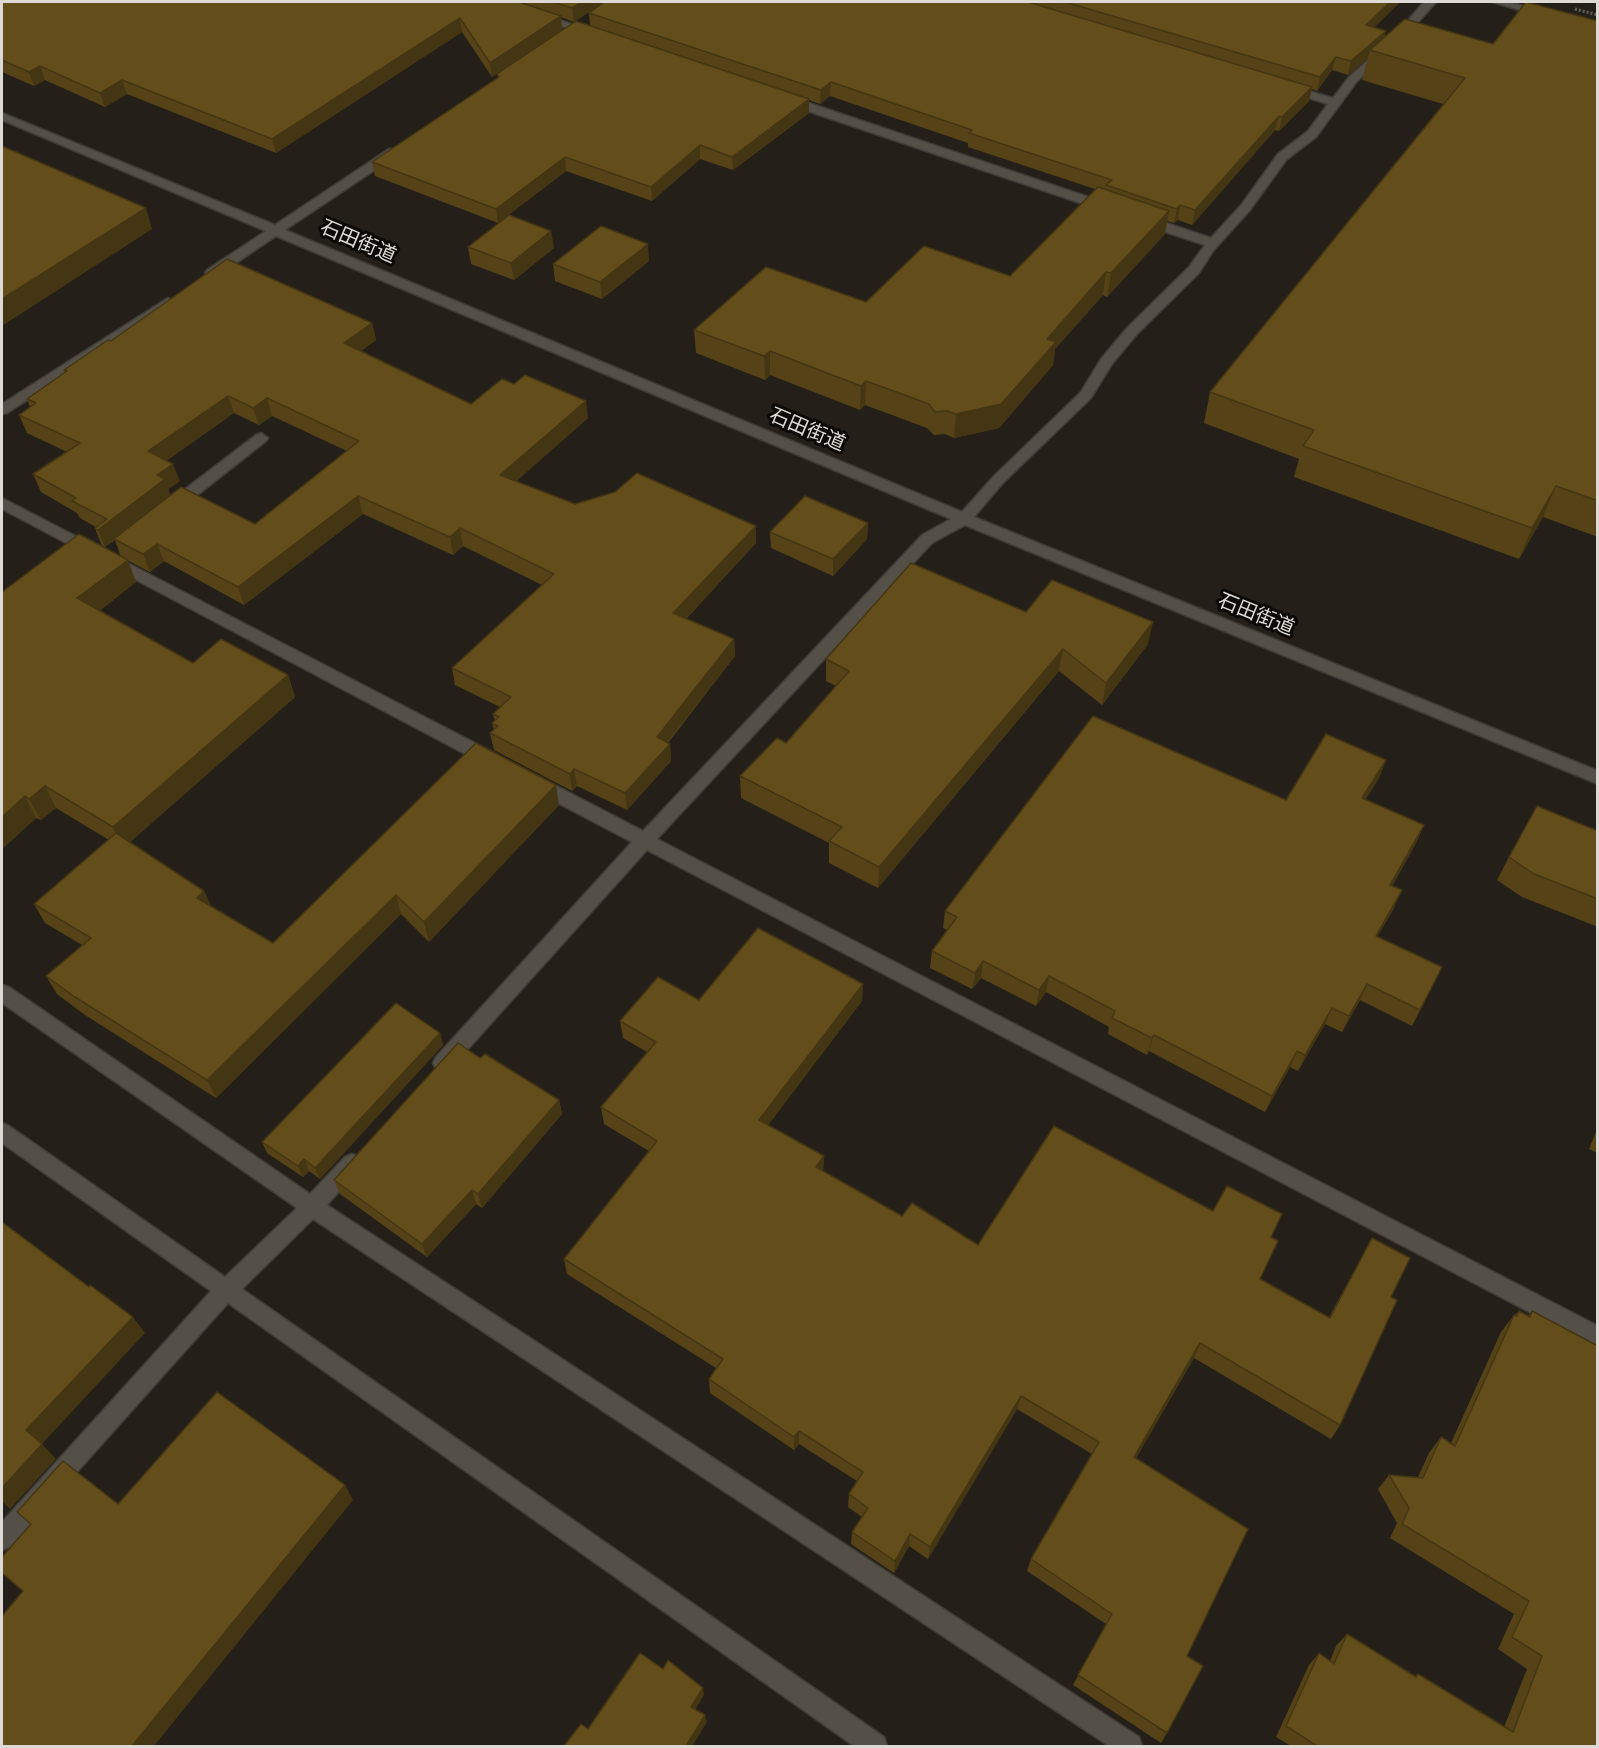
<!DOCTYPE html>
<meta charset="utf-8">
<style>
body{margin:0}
#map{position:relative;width:1599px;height:1748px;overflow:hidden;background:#242019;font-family:"PT Sans",sans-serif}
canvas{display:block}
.frame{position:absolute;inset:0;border:3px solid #dddad5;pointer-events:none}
</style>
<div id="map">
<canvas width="1599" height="1748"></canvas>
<div class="frame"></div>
</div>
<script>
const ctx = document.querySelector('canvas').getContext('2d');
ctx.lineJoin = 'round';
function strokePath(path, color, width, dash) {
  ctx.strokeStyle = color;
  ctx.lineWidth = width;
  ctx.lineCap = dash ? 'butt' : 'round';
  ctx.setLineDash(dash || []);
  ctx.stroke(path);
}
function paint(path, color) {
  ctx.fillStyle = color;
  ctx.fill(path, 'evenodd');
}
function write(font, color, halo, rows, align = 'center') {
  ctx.font = font + ' "PT Sans","Noto Sans JP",sans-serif';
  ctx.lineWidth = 6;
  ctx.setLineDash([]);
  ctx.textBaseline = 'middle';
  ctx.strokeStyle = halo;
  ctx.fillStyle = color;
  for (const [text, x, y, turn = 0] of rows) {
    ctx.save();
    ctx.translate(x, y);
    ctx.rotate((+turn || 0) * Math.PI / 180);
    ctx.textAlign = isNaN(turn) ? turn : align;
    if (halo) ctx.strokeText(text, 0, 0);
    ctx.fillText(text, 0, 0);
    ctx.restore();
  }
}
const minor = new Path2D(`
 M493,2h15l89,31 -2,2h-8z
 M1424,2h12l-39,44 -40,35 -41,56 -30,23 -36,50 -37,41 -14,22 -62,61 -25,30 -21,34 -89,86 -28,33 624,254v13l-633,-259 -33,18 -275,296 941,487v22l-951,-498 -197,219 -7,2 -7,-2 -3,-6 3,-6 196,-215 -101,-53 -3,-5 3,-5 6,-2 6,2 100,52 279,-296 29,-16 -675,-283 -59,40h-10l-2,-3 2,-3 59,-39 -264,-111v-7l273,112 114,-76h8v6l-112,75 677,282 30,-34 89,-86 20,-33 26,-31 62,-61 16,-22 -67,-22 -1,-3 1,-3h10l63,21 31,-34 36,-50 30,-23 20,-27 -45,-14v-4h8l42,12 16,-21 40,-35z
 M1492,2h17l41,12 -6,3z
 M785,95l327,110 2,3 -6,4 -4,-1 -323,-109v-6z
 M168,298l7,4 -2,3 -166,108 -5,1v-10z
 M261,433l7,5 -2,3 -89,70h-10l-3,-4 3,-4 89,-68z
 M2,498l496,257 3,5 -3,5 -6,1 -6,-1 -484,-256z
 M2,985l7,2 301,207 35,-37 7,-3 7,3 3,6 -3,6 -32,36 812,532 3,9h-33l-796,-527 -71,70 642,448 3,9h-33l-626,-443 -218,244 -8,3v-28l209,-231 -209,-148v-20l7,3 216,151 72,-69 -295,-205z`);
strokePath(minor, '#3f3c37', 3);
strokePath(new Path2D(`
 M1575,9l23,6`), '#635f59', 3, [2, 2]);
paint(minor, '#545048');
paint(new Path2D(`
 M2,2h602l-30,20 -13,-5 1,13 -70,47 -30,-45 -186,121 -149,-59 -22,13 -60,-27 -11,6 -32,-14z
 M604,2h796l-26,25 11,10 108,7 105,-23v516l-55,-20 -24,42 -225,-82 5,-18 -95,-36 6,-31 233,-288 -81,-24 6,-22 -20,17 -16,-5 -15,21 -5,-2 -3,12 -30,30 -4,-1 -83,95 -14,-5 -4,3 -7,-2 -2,13 -58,63 -4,-2 -48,54 -2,16 -54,63 -45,10 -9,-4 -11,1 -7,-7 -62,-23 -5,5 -90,-35 -5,5 -69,-27 -2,-23 172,-28 144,-26 85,-87 -127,-42v-4l-138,-47 -10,8 -11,-4v13l-76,57 -33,-11 -48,42 -86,-30 -68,52 -123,-47 -3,-14 126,-85 -1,-3 93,-48 -1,-13z
 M468,247l86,1 -40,32 -43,-16z
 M649,261l-47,38 -47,-18 -2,-17z
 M372,323l4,17 -15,11 110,53 117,14 -72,63 59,23 181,22v17l-70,76 48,20 1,17 -67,87 2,1 1,17 -44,49 -50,-24 -5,5 -78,-41 -4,-17 4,-3 -2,-7 3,-2 -2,-7 7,-7 -45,-22 -3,-17 90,-83 -79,-39 -10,9 -90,-41 -119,91 -80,-44 -14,11 -29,-15 -6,-17 -10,7 -3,-1 -7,-18 1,-1 -16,-9 -3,-5 -36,-21 -8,-18 34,-22 -40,-19 -8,-18 11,-8 -3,-8 38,-27 -1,-2 47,-29zM234,413l25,12 13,-9 75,35 -92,73 -84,-28 -3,-7 12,-8 -13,-21z
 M868,523l-1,16 -34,37 -62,-28 -1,-16z
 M136,582l-37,29 94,52 95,12 7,22 -165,145 74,49 7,16 62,36 286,-138 -130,137 -28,-28 -185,184 -131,-83 -28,-21 -11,-18 36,-31 -37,-22 -11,-19 75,-64 -53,-32 -15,12 -5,-2 -34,31v-257z
 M1026,612l122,32 -46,61 -43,-34 -181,217 -49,-25v-20l-88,-45 -1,-22 46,-33 50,-57 -10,-5v-22z
 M1386,760l-7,18 -14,22 59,25 -8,18 -24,43 2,22 -17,29 65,30 -30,59 -52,-26 -18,32 -17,-8 -27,47 -8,-4 -25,45 -116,-61 -2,4 -39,-21 1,-7 -63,-35 -10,14 -55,-28 -9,11 -42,-21 2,-17 15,-21 -4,-2 2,-17 341,-111z
 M1598,831v96l-76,-30 -25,-17 12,-23z
 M699,1000l163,1 -94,124 56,31 -1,15 79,45 76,29 235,-34 58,26 -11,42 69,38 43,-79 19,59 -51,128 -9,14 -137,-81 -58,100 51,198 -20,77 -6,10 -88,-58 33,-61 -79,-53 4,-12 61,-105 -75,-45 -89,150 -19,-13 -15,27 -43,-29 1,-12 10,-15 -14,-10 1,-13 8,-13 -58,-37 -5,6 -84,-57 -1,-14 7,-11 -149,-94 -3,-15 85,-108 -45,-27 -3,-17 46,-55 -24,-14 -3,-17z
 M440,1033l3,12 -123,134 -11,-8 -6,6 -36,-24 -5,-11z
 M480,1058l79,42 3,14 -80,94 -6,-4 -49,53 -87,-63 -6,-14z
 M1598,1127v26l-9,-4z
 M1519,1311l9,5 4,-5 66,435h-307l-15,-9 33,-72 10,-12 11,8 6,-15 11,-12 68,42 3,-2 86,53 23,-58 -29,-20 16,-35 -124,-76 7,-15 -19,-34 11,-14 29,2 11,-24 12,-16 10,6 50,-111 13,-17h1z`), '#554217');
paint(new Path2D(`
 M582,2h22l-30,20 -2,-14z
 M1390,2h10l-37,37 3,-14z
 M561,16l1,14 -70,47 -2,-14z
 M460,18l2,14 -186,121 -4,-14z
 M1386,31l-3,13 -13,6 -2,8 -20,17 3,-14z
 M1336,57l-4,13 -15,21 3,-14z
 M40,66l5,14 -11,6 -5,-14z
 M122,80l5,14 -22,13 -5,-14z
 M831,82l-1,14 -10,8 1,-14z
 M1312,87l-3,14 -30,30 3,-14z
 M809,99v14l-76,57 -1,-13z
 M1279,116l-4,14 -83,95 3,-15z
 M700,145v14l-48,42 -1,-14z
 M565,157l1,14 -68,52 -2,-14z
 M1180,205l-2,15 -4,3 3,-14z
 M146,208l6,21 -150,97v-27z
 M1169,211l-4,23 -58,63 4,-24z
 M551,231l3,17 -40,32 -3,-17z
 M648,244l1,17 -47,38 -2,-17z
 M1106,272l-3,23 -48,54 -2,16 -54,63 -45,10 2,-24 91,-75z
 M372,323l4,17 -28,20 -4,-17z
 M770,351v24l-5,5 -1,-24z
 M866,381l-1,24 -5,5 1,-24z
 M228,396l6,17 -79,56 -7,-18z
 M267,398l5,18 -13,9 -6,-17z
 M586,401l2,17 -85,75 -3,-18z
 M173,464l7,17 -12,8 3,8 -66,50 -7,-17 59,-55z
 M1556,486l-13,31 -24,42 13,-31z
 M358,496l5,18 -119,91 -6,-18z
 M868,523l-1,16 -34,37v-17z
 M756,526v17l-82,88 -1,-18z
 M460,528l3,18 -10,9 -3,-18z
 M157,544l7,17 -14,11 -7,-18z
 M128,560l8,22 -49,39 -10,-23z
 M1153,622l-5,22 -46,61 4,-22z
 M734,639l1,17 -77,98 -1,-17z
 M1063,649l-4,22 -181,217 1,-21z
 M288,675l7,22 -172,151 -10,-21z
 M670,744l1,17 -44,49 -2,-17z
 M1386,760l-7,18 -24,38 7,-18z
 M574,769l3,17 -5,5 -2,-17z
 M556,785l3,20 -130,137 -5,-20z
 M45,786l11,22 -15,12 -12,-21z
 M25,796l11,22 -34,31v-32z
 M1424,825l-8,18 -33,60 7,-18z
 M1402,890l-8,18 -26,45 8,-17z
 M204,891l9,19 -16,-12z
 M396,895l5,19 -185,184 -9,-18z
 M983,961l-2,17 -9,11 3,-16z
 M1049,976l-3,16 -10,14 3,-16z
 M863,984l-1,17 -102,135 -1,-16z
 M1367,984l-7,16 -18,32 7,-16z
 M1332,1008l-7,16 -27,47 7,-16z
 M440,1033l3,12 -123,134 -5,-11z
 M1154,1035l-5,16 -2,4 5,-17z
 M1297,1051l-7,16 -25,45 7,-16z
 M559,1100l3,14 -80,94 -4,-14z
 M824,1156l-1,16 -7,-5z
 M304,1159l5,12 -6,6 -5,-11z
 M472,1190l4,14 -49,53 -5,-13z
 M133,1317l12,16 -105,113 -14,-16z
 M1200,1343l-6,15 -65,112 5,-13z
 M1021,1396l-4,13 -89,150 2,-12z
 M799,1431v13l-5,6v-13z
 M42,1444l14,15 -46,50 -8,-8v-13z
 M345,1485l8,15 -199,246h-22z
 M910,1534l-1,12 -15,27 1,-12z
 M703,1688l1,7 -11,19 -2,-7z
 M705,1715l2,7 -15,24h-6z`), '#453613');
const building = new Path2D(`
 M2,2h517l42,14 -71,47 -30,-45 -188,121 -150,-59 -22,13 -60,-27 -11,6 -27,-12z
 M553,2h29l-10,6z
 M604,2h424l284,85 -30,30 -3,-1 -84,94 -15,-5 -3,4 -71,-24 6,-5 -143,-47 3,-3 -141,-48 -10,8 -232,-77z
 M1065,2h325l-24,23 20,6 -35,30 -15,-4 -16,20z
 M1526,2l72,19v480l-42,-15 -24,42 -229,-82 11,-16 -104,-38 255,-314 -95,-28 35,-31 88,25z
 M576,21l233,78 -77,58 -32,-12 -49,42 -86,-30 -69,52 -124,-47 127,-85 -2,-3z
 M2,146l144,62 -144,91z
 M1098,187l71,24 -58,62 -5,-1 -59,67 9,3 -55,62 -45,10 -9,-3 -12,1 -6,-8 -63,-23 -5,5 -91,-35 -6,5 -70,-26 72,-63 100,35 58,-56 86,30z
 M509,215l42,16 -40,32 -43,-16z
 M601,226l47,18 -48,38 -47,-18z
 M227,259l145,64 -28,20 127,61 31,-25 12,5 11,-9 61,26 -86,74 75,29 40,-12 22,-19 119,53 -83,87 61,26 -77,98 13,7 -45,49 -51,-24 -4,5 -80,-41 8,-7 -6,-3 7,-6 -6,-3 18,-17 -59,-29 102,-94 -94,-46 -10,9 -92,-41 -120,91 -81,-43 -14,10 -29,-15 67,-52 74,37 104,-83 -92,-43 -14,10 -25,-12 -80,55 25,13 -16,11 8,4 -67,51 -3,-2 12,-9 -35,-18 4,-3 -43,-24 47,-31 -61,-28 17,-12 -9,-4 40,-28 -3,-1 44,-30 3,1z
 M805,496l63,27 -35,36 -63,-27z
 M79,534l49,26 -51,38 116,65 28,-24 67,36 -175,152 -68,-41 -16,13 -4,-3 -23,21v-225z
 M911,563l115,49 26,-32 101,42 -47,61 -43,-34 -184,218 -50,-26 13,-14 -102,-51 37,-38 9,5 63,-72 -23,-12z
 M1093,716l193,84 40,-66 60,26 -24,38 62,27 -34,60 12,5 -26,46 66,31 -22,43 -53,-26 -18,32 -17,-8 -27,47 -8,-4 -25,45 -118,-61 -2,3 -40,-20 3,-7 -66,-35 -10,14 -56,-29 -8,12 -43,-22 25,-34 -12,-6z
 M476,743l80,42 -132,137 -28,-27 -189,185 -132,-83 -29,-21 45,-38 -57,-34 82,-71 88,58 -7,7 76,45z
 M1537,806l61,25v68l-64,-25 -25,-17z
 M758,928l105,56 -104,136 65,36 -8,11 86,49 10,-13 66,42 76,-119 159,85 14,-25 55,28 -11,23 7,4 -18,38 70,39 42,-80 38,20 -19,39 6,3 -57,125 -140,-82 -66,114 114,72 -61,127 16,10 -36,67 -89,-58 34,-61 -81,-55 68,-117 -78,-46 -91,151 -20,-13 -15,27 -43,-29 16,-24 -19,-14 14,-22 -64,-41 -5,6 -85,-58 14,-20 -159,-100 93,-118 -56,-34 55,-65 -36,-21 38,-44 41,23z
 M396,1003l44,30 -125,135 -11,-9 -6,7 -36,-24z
 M458,1043l22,15 5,-4 74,46 -81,94 -6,-4 -50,54 -88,-64z
 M2,1222l87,65 1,-2 43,32 -107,113 16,14 -40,44z
 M1519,1311l11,6 2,-6 66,35v400h-281l-31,-20 33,-73 15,11 13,-30 69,43 2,-3 95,58 29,-76 -30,-19 17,-36 -127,-77 7,-16 -20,-33 34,3 18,-41 14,9 59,-131 3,1z
 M217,1392l128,93 -213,261h-130v-130l21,-25 -21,-18v-16l29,-33 -14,-12 46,-51 55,43z
 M640,1653l23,16 5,-9 35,28 -12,19 14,8 -19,31h-122l17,-22 7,5z`);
paint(building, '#634d1b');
strokePath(building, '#453613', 1.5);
write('20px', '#dddad5', '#0c0a07', [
 ["石田街道",358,242,23],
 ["石田街道",807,430,23],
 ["石田街道",1256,615,22]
]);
</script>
